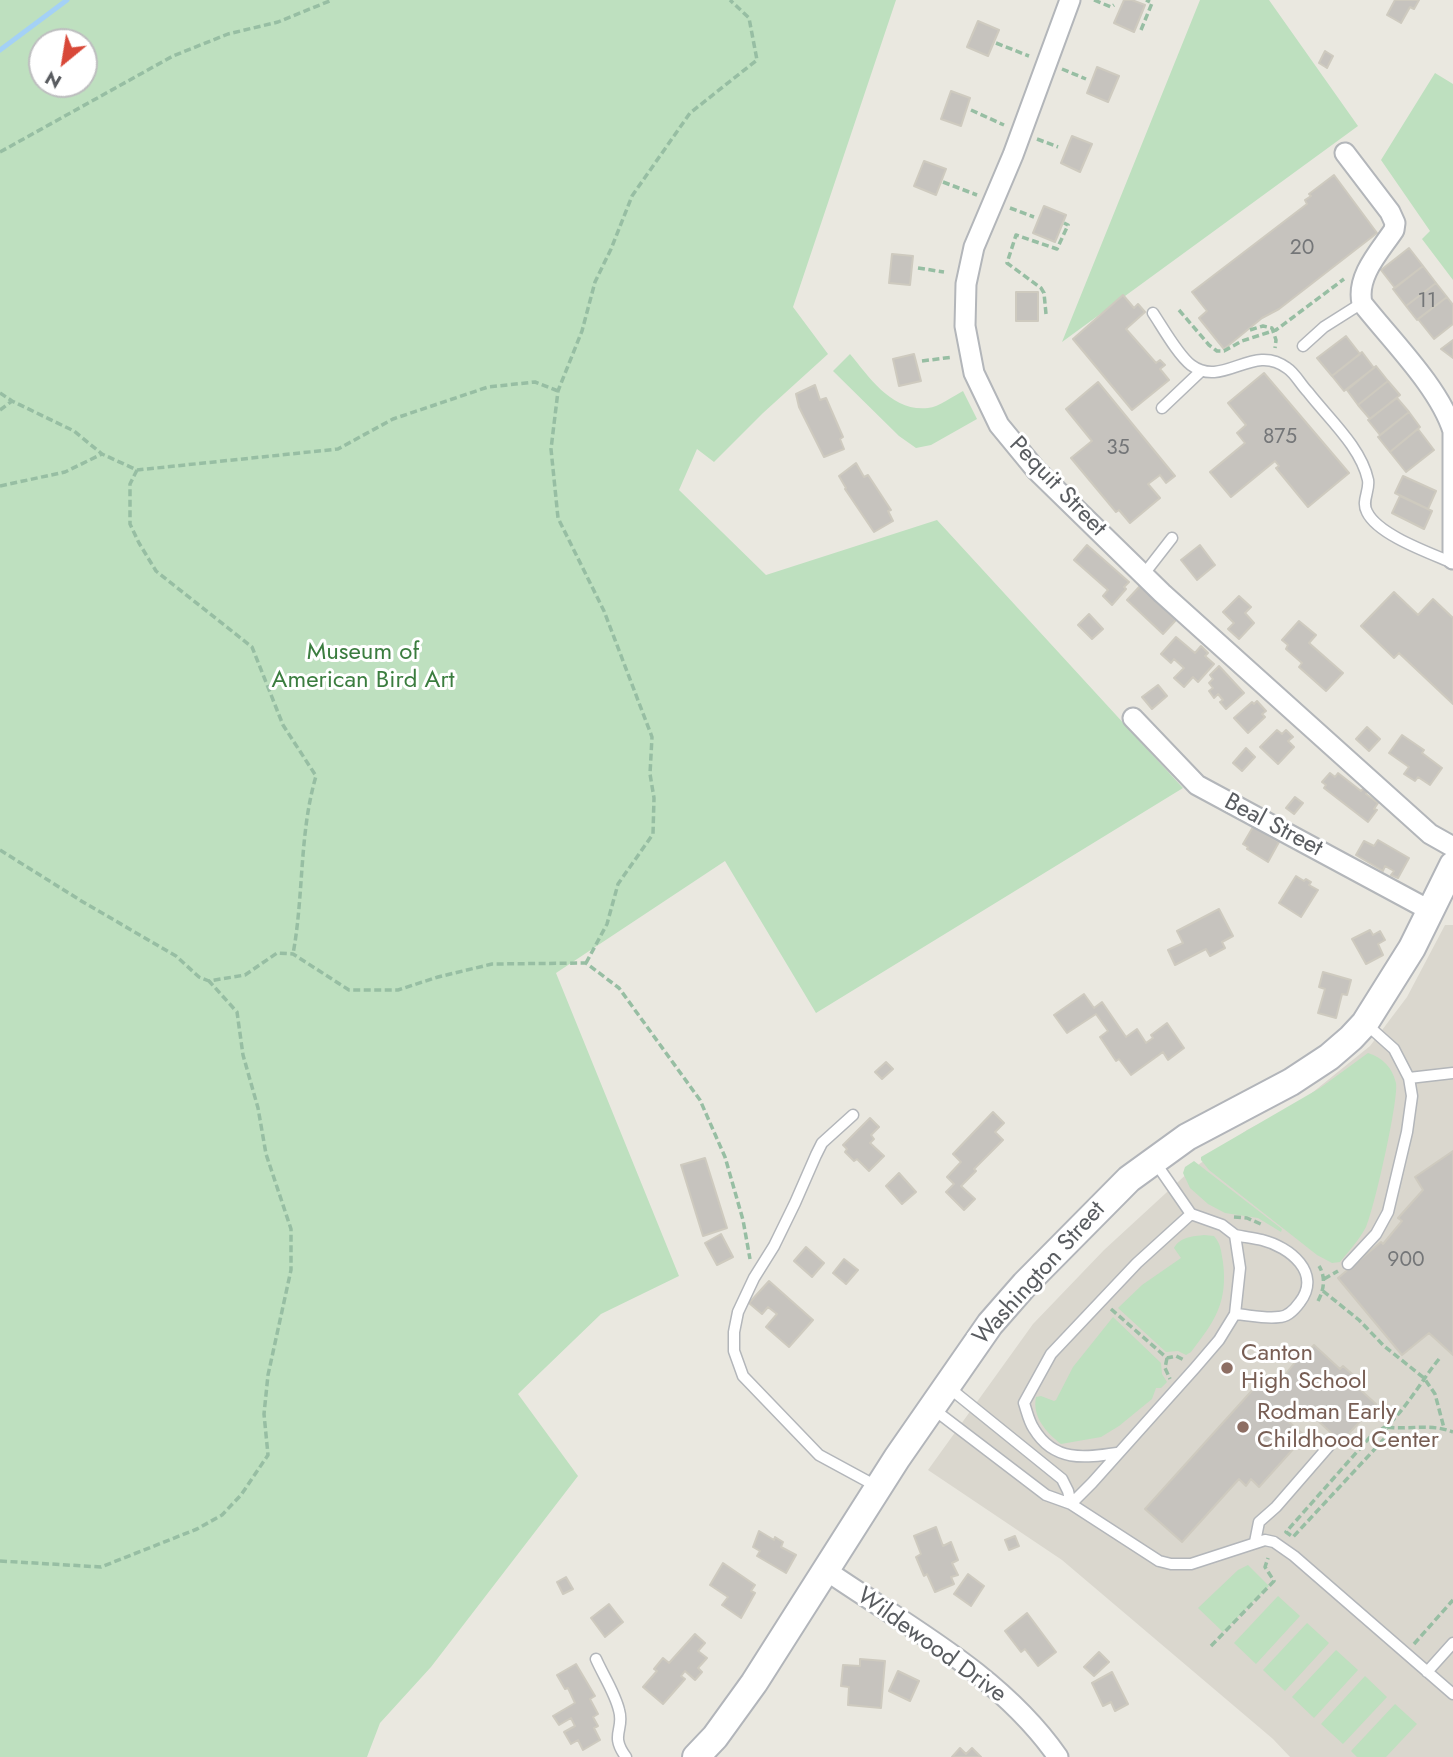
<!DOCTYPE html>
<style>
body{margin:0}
#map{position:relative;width:1453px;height:1757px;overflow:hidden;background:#eae8e0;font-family:Jost,sans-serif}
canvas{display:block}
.north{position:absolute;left:28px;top:28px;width:70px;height:70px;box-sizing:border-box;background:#fff;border:2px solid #bdbebf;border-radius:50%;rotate:210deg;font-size:19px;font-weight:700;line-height:28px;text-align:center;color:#595c60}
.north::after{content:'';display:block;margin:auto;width:24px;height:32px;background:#d84838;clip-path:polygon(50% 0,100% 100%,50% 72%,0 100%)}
</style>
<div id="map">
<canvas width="1453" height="1757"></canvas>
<div class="north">N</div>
</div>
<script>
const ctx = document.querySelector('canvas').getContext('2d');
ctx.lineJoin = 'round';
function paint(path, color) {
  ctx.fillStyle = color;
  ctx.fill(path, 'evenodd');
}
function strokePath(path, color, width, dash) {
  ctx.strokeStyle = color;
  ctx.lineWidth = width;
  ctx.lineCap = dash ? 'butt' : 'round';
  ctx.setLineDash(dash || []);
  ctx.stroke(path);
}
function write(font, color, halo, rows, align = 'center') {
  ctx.font = font + ' Jost,sans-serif';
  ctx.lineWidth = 6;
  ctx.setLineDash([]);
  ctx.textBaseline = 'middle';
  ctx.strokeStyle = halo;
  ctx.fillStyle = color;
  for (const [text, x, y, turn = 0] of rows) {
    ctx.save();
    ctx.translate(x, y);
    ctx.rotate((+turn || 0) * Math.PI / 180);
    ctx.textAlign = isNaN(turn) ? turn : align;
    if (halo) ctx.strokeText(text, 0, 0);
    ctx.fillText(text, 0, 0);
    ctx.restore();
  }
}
paint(new Path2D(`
 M1445,925h8v832h-163l-17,-18 -211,-179 -134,-90 105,-146 71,-74 87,-80 56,-40 50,-25 73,-59 37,-49z`), '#dad7ce');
paint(new Path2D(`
 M0,0h896l-103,307 35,47 -65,59 -49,49 -17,-13 -18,41 87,85 171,-55 246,268 -367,225 -91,-152 -169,112 123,303 -78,38 -83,80 60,82 -147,191 -51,56 -13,34h-367zM42,42h42v42h-42z
 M1200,0h69l89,126 -296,216z
 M1435,73l18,11v196l-31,-41 8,-8 -49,-71z
 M850,354c20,24 42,58 78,54 11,-1 25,-12 35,-17l14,28 -46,26 -15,3 -17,-12 -66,-65z
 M1368,1053c15,5 24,14 28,30 3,16 -22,127 -30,144 -7,13 -17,24 -26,35l-8,1 -15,-8 -108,-85 -8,-10v-3l119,-69z
 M1194,1161l88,68 -1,3 -23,-14 -33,-5 -17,-9 -18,-16 -7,-15 2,-6z
 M1204,1235l10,1c7,8 7,15 9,26 5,40 -8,59 -32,90l-5,3 -8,-4 -12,1 -48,-44 24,-23 39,-27 -7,-10c6,-11 19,-12 30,-13z
 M1113,1317l48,46 1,11 5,8 -6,6h-5l-4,11 -33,27 -18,11 -40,7c-15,-12 -29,-27 -25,-47l5,-1 13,5 2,-1 17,-33z
 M1248,1565l21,21 -46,46 -25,-24 40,-38z
 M1278,1596l22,20 -44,48 -22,-21z
 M1307,1623l22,20 -44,48 -22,-21z
 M1336,1650l22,20 -44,48 -22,-21z
 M1365,1676l22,21 -44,47 -22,-20z
 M1395,1704l22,20 -31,33h-29l-6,-6z`), '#bee0bf');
strokePath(new Path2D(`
 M0,50l67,-50`), '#a4d1f6', 5);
const building = new Path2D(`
 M1124,0h8l13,5 -11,27 -20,-9z
 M1395,0h24l-5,9 -4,-2 -9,16 -14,-8z
 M978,21l21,9 -11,26 -21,-9z
 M1325,51l8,5 -6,12 -8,-5z
 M1097,67l22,9 -11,26 -21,-9z
 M951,91l19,7 -9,28 -20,-7z
 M1072,136l20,8 -12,28 -19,-9z
 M924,161l22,8 -10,26 -22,-9z
 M1334,175l43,58 -98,76 -17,9 -38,31 -25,-31 8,-7 -15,-19 115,-88 -2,-4 6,-4 -2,-2z
 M1044,206l22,9 -11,27 -22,-9z
 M1409,248l14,18 -28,22 -14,-18z
 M892,254l21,2 -3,29 -21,-2z
 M1423,266l13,17 -30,23 -13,-17z
 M1436,283l11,14 -30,23 -11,-14z
 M1016,292h22v29h-22z
 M1123,295l11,13 4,-4 7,8 -19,17 30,34 4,-3 5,5 -5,4 9,11 -37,30 -59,-71z
 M1447,297l6,8v19l-19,15 -16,-20z
 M1346,336l14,18 -28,22 -15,-18z
 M1453,340v18l-12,-9z
 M1362,352l12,16 -30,23 -12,-15z
 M914,354l7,27 -22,5 -6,-27z
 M1376,366l12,15 -30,24 -11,-15z
 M1264,373l85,100 -41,34 -32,-39 3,-2 -4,-5 -44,36 -21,-25 35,-29 -8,-10 9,-8 -18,-22z
 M1388,381l12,14 -30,24 -12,-14z
 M1098,382l77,94 -9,7 -6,-8 -12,9 12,14 -30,25 -11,-13 -3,2 -45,-54 21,-17 -26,-32z
 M815,385l5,15 6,-2 17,39 -3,2 4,10 -20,8 -25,-50 -3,-13z
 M1397,398l12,14 -29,23 -12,-15z
 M1409,412l11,15 -30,25 -12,-15z
 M1418,429l16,21 -28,22 -16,-20z
 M856,463l8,14 4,-2 23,35 -3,1 5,10 -19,11 -29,-43 1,-1 -7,-12z
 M1403,476l33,15 -8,18 -33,-16z
 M1400,496l32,15 -8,18 -32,-16z
 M1087,545l42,37 -5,5 2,2 -14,16 -9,-9 5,-6 -34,-30z
 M1200,545l15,20 -18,15 -16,-20z
 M1140,586l36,34 -13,14 -36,-34z
 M1394,592l24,23 15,-16 20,19v86l-54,-51 -5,5 -33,-32z
 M1239,596l12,11 -6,6 9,10 -15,16 -11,-10 6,-6 -11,-11z
 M1089,614l14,15 -11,10 -14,-14z
 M1299,621l17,14 -7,8 34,30 -17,18 -27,-24 3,-4 -16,-14 2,-4 -6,-5z
 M1176,637l19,16 6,-7 7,7 -3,3 9,8 -16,18 -5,-5 -9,10 -10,-9 10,-10 -10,-9 -3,4 -10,-9z
 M1219,666l25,27 -18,16 -6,-7 3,-2 -5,-6 -4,4 -5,-7 4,-3 -4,-5 4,-4 -3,-4z
 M1158,685l9,11 -15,13 -10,-12z
 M1257,701l9,10 -4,3 3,3 -17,16 -14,-15 18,-16 2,2z
 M1367,727l13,12 -11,12 -13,-12z
 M1277,730l5,4 4,-4 7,7 -5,4 6,6 -16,17 -18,-17z
 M1402,735l22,15 -2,3 20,15 -12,17 -12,-8 -3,4 -11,-7 5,-7 -20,-14z
 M1246,748l9,9 -13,14 -9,-8z
 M1330,773l5,4 3,-4 23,18 3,-3 4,3 -2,3 12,9 -4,6 3,1 -9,12 -44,-34 2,-3 -4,-3z
 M1295,797l8,6 -9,11 -8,-6z
 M1253,827l26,15 -11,20 -21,-13 1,-2 -5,-3z
 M1378,840l31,18 -11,20 -7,-3 3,-4 -9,-5 -2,5 -27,-16 8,-14 10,5z
 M1296,876l8,5 2,-2 5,3 -2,3 9,5 -17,27 -22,-14z
 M1219,909l14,27 -11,6 3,6 -15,8 -4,-7 -31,16 -7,-15 15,-7 -6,-12z
 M1370,930l3,5 7,-4 5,9 -7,4 5,11 -17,9 -14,-25z
 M1323,972l28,8 -4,15 -5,-1 -6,24 -18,-5 7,-24 -6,-2z
 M1084,994l10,14 8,-6 24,35 11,-8 9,14 7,-5 -2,-3 16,-12 17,25 -16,12 -5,-8 -32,23 -12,-16 -3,2 -16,-24 8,-6 -12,-17 -29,19 -13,-18z
 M886,1062l7,7 -11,10 -7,-7z
 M993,1112l11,11 -9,9 8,8 -29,29 2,2 -15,15 14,13 -11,11 -18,-18 8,-8 -7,-7 14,-15 -8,-8z
 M870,1118l9,9 -8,8 3,4 -4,4 14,13 -15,15 -12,-12 -3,2 -9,-9 2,-3 -4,-4z
 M1453,1151v204l-24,-22 -27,22 -64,-77 43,-36 2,2 19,-23 -4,-3 25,-28 -8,-13z
 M705,1158l22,70 -24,8 -22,-71z
 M899,1173l17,19 -14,12 -16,-18z
 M721,1234l12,23 -16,8 -12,-22z
 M806,1247l18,16 -12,14 -18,-16z
 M844,1259l14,11 -12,14 -13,-11z
 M769,1281l44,39 -24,27 -23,-20 11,-13 -9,-7 -6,7 -13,-11z
 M1314,1345l26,24 3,-3 16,14 -4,5 21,19 -35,38 -38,-35 -14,15 16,14 -46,51 -8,-8 -5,7 -7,-7 -57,63 -37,-33 121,-134 11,10 23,-29 3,2z
 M936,1527l7,19 8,-4 7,18 -6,3 6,12 -7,2 3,7 -19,8 -8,-18 -3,2 -8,-19 5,-3 -7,-18z
 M759,1531l15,9 1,-3 8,5 -2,5 15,8 -10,18 -29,-17 3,-5 -7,-4z
 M1015,1536l4,10 -10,4 -4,-10z
 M723,1563l32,22 -4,6 4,2 -14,25 -19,-13 6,-8 -18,-12z
 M968,1574l16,12 -13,20 -17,-12z
 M566,1577l7,12 -10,5 -6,-12z
 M609,1604l14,18 -18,15 -14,-19z
 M1027,1613l29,39 -18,14 -13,-17 -4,3 -16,-21z
 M695,1634l10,9 -7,8 9,7 -9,10 4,4 -7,8 -10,-9 -4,5 4,3 -22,25 -20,-17 14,-16 -3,-2 9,-11 6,5z
 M1099,1652l10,10 -15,14 -10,-9z
 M860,1659l25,2 -4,47 -33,-3 1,-18 -8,-1 2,-21 17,1z
 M576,1664l19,32 -5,3 8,15 -5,3 5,9 -4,2 6,12 -17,10 -5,-10 -7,4 -7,-12 11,-6 -4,-8 -12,7 -6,-9 22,-13 -7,-15 -3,1 -8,-14z
 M898,1671l21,10 -9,20 -21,-10z
 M1112,1672l16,32 -13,7 -4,-9 -8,4 -11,-23z
 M960,1748l6,6 6,-6 9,9h-29z`);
paint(building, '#c6c3be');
strokePath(building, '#cecabf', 2);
const lane = new Path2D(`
 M1153,313c10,15 25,42 38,52 32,24 62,-23 96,3 8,5 14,17 21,24 20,26 53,55 60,88 2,11 -7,21 -1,32 11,23 63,41 86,51
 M1303,346l21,-19 38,-24
 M1162,408l39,-37
 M1144,574l28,-36
 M1365,1023l29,26 15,29 44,-5
 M853,1115l-31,28 -6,12 -21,48 -21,43 -20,32 -16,34 -4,20v19l9,25 76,79 59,32
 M1348,1264l28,-30 12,-22 19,-80 5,-36 -3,-18
 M1235,1314c14,1 30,5 44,3 9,0 16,-8 21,-15 22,-29 -10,-55 -38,-62 -8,-2 -18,-3 -27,-5
 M947,1386l115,93 6,12 3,13
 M932,1408l114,87 25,9 88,57 12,3h20l74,-24 9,2 20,14 159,138
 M1117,1453c-33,5 -63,9 -83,-24 -5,-7 -7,-17 -10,-26l27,-49 86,-91 54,-49
 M1071,1504l21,-21 103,-115 24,-28 16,-26 5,-46 -5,-33 -13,-10 -31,-11 -36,-52
 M1255,1542l4,-20 17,-15 53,-61
 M596,1659c7,16 19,34 23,51 6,20 -10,24 7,47
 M1427,1672l26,-29`);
const street = new Path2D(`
 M1070,0l-57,155 -39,92 -8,37 -1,42 9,47 25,52 37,45 126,123 268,241 23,13
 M1345,153l45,59 5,11 -1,7c-14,21 -38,46 -32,73 29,37 77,84 91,128v128
 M1133,718l64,67 234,126
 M827,1571c80,55 174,104 231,186`);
const secondary = new Path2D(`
 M696,1757l19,-20 39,-54 143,-225 93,-134 35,-40 104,-105 58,-42 104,-55 38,-25 22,-19 14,-15 47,-75 41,-83`);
strokePath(lane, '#b3b6ba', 13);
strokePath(street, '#b3b6ba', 23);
strokePath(secondary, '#b2b5ba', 30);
strokePath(new Path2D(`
 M1094,0l17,7 3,-2
 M1141,30l11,-27 -6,-3
 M996,43l33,13
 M1062,69l24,10
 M971,110l33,15
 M1037,139l21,8
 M0,152l173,-96 55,-22 50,-12 54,-22
 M943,182l34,13
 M1010,208l24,9
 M918,268l26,4
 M1179,310l30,35 8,6h7l18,-10 34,-11 68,-51
 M1046,314l-2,-21 -3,-5 -34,-25 9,-28 41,14 11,-24 -4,-2
 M1250,330l13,-4 9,2 4,12 -1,8
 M922,361l31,-4
 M0,393l12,8 62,30 28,23 35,16 201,-21 55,-30 95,-32 47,-5 23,9
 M0,410l12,-9
 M137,470l-7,14v40l9,19 17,28 96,76 31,78 33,51c-17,58 -12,119 -23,178
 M0,486l65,-14 37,-18
 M0,850l83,52 93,54 23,21 10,4
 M586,963l21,-39 11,-40 35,-50 1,-36 -4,-24 2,-37 -48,-126 -46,-93 -7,-69 7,-58 24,-60 13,-49 16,-33 21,-53 58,-83 67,-53 -8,-42 -19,-18
 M1234,1217l13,1 16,7
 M1324,1279l14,-8
 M1323,1291l36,29 25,26 40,32 11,16 9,34
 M1318,1301c6,-11 8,-24 1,-35
 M1111,1309l56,49 9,-2 8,4
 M1167,1358l-2,10 5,11
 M1439,1359c-17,21 -30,45 -49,64 -6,6 -13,7 -19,13l-85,96 7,5 93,-100v-10c23,3 44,-4 67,5
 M0,1561l101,6 96,-38 25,-14 19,-20 27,-40 -4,-41 4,-39 23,-105v-41l-25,-75 -8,-46 -15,-53 -6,-43 -28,-31 36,-6 32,-22 16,1 56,36h49l40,-13 54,-13 94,-1 33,25 81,112 25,57 18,63 7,39
 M1414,1644l39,-44
 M1211,1646l63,-65 -9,-14 3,-9`), '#97bea3', 3.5, [7, 3.5]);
strokePath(lane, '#fff', 10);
strokePath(street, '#fff', 19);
strokePath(secondary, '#fff', 26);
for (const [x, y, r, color] of [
 [1227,1368,7,"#8d6e63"],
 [1243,1427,7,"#8d6e63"]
]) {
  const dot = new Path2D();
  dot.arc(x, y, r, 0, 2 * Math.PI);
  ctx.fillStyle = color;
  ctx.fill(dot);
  strokePath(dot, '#fff', 2.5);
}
write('21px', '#747678', null, [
 ["20",1302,249],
 ["11",1427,302],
 ["875",1280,438],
 ["35",1118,449],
 ["900",1406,1261]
]);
write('24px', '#595c60', '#fff', [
 ["Pequit Street",1057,487,46],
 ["Beal Street",1273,826,28],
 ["Washington Street",1040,1274,-48],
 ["Wildewood Drive",931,1646,36]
]);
write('24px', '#3b7d3f', '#fff', [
 ["Museum of",363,653],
 ["American Bird Art",363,681]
]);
write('24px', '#785e54', '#fff', [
 ["Canton",1241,1354],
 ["High School",1241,1382],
 ["Rodman Early",1257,1413],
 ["Childhood Center",1257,1441]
], 'left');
</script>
